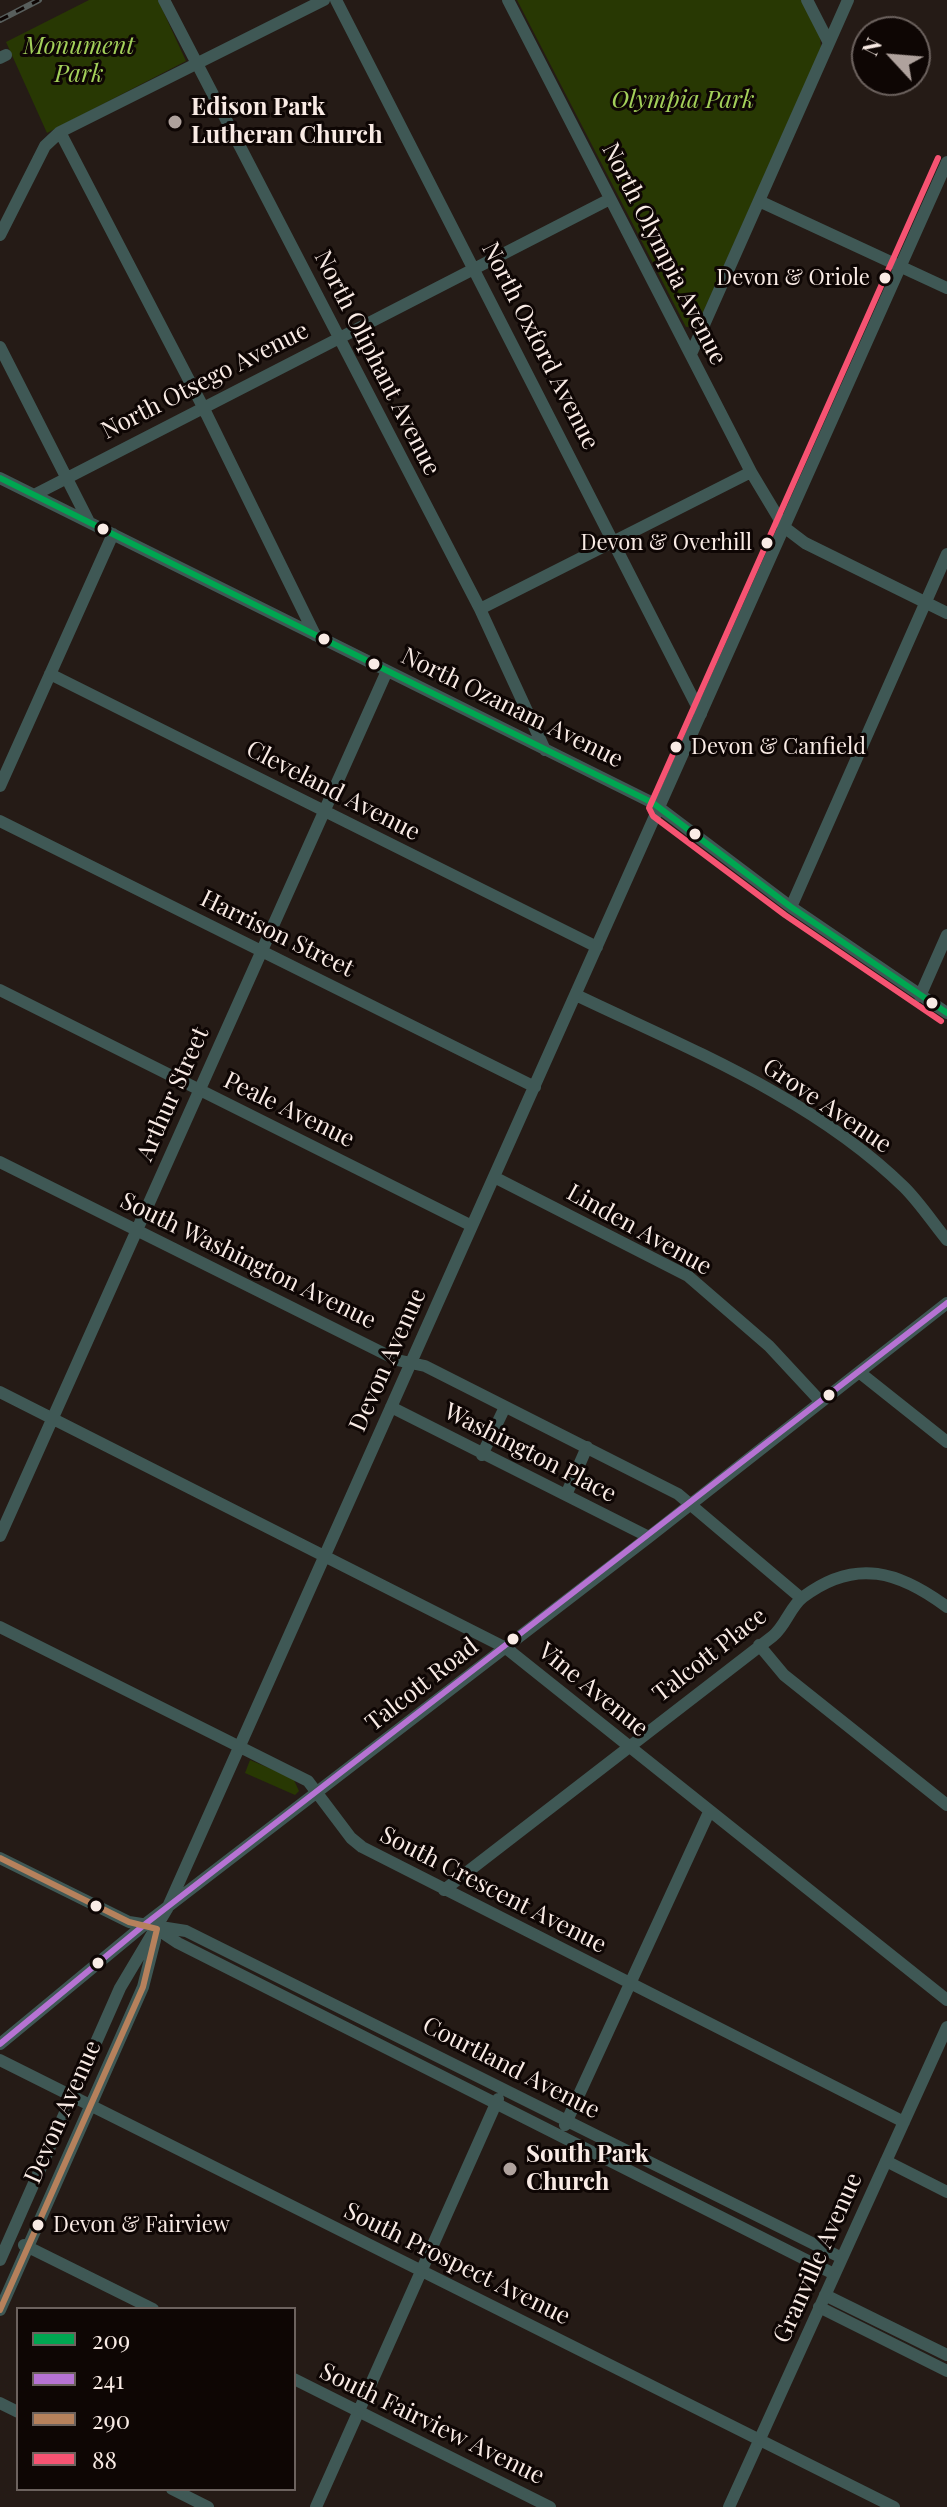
<!DOCTYPE html>
<style>
body{margin:0}
#map{position:relative;width:947px;height:2507px;overflow:hidden;background:#251b16;font-family:"Playfair Display",serif}
canvas{display:block}
.legend{position:absolute;left:16px;top:2307px;width:280px;height:184px;box-sizing:border-box;background:#0e0604;border:2px solid #6c625e;margin:0;padding:10px 14px;list-style:none;font-size:24px;color:#f9ebe5}
.legend li{display:flex;align-items:center;gap:16px;height:40px}
.legend b{width:40px;border:2px solid #6c625e}
.north{position:absolute;left:851px;top:16px;width:80px;height:80px;box-sizing:border-box;background:#0e0604;border:2px solid #6c625e;border-radius:50%;rotate:296deg;font-size:22px;font-weight:700;line-height:32px;text-align:center;color:#f9ebe5}
.north::after{content:'';display:block;margin:auto;width:28px;height:36px;background:#afa29d;clip-path:polygon(50% 0,100% 100%,50% 72%,0 100%)}
</style>
<div id="map">
<canvas width="947" height="2507"></canvas>
<ul class="legend">
<li><b style="height:10px;background:#00a651"></b>209</li>
<li><b style="height:10px;background:#b673d3"></b>241</li>
<li><b style="height:10px;background:#b6815c"></b>290</li>
<li><b style="height:10px;background:#f65372"></b>88</li>
</ul>
<div class="north">N</div>
</div>
<script>
const ctx = document.querySelector('canvas').getContext('2d');
ctx.lineJoin = 'round';
function paint(path, color) {
  ctx.fillStyle = color;
  ctx.fill(path, 'evenodd');
}
function strokePath(path, color, width, dash) {
  ctx.strokeStyle = color;
  ctx.lineWidth = width;
  ctx.lineCap = dash ? 'butt' : 'round';
  ctx.setLineDash(dash || []);
  ctx.stroke(path);
}
function write(font, color, halo, rows, align = 'center') {
  ctx.font = font + ' "Playfair Display",serif';
  ctx.lineWidth = 6;
  ctx.setLineDash([]);
  ctx.textBaseline = 'middle';
  ctx.strokeStyle = halo;
  ctx.fillStyle = color;
  for (const [text, x, y, turn = 0] of rows) {
    ctx.save();
    ctx.translate(x, y);
    ctx.rotate((+turn || 0) * Math.PI / 180);
    ctx.textAlign = isNaN(turn) ? turn : align;
    if (halo) ctx.strokeText(text, 0, 0);
    ctx.fillText(text, 0, 0);
    ctx.restore();
  }
}
paint(new Path2D(`
 M89,0h69l28,61 -139,72 -41,-91z
 M517,0h284l19,36 1,12 -124,278 -11,1z
 M250,1760l43,18 6,13 -4,4 -50,-22z`), '#283803');
strokePath(new Path2D(`
 M164,0l316,609 65,141
 M336,0l365,714
 M508,0l243,472 33,55 21,16 142,70
 M807,0l22,43
 M0,58l6,-3
 M60,132l143,275 112,228
 M759,201l188,87
 M0,235l45,-89 15,-14 264,-132
 M0,347l89,175
 M691,354l157,-354
 M0,478l653,325 138,104 156,106
 M34,495l576,-296
 M480,609l271,-137
 M50,674l547,273
 M0,786l113,-252
 M0,821l535,266
 M791,907l156,-353
 M0,990l472,236
 M576,995c113,54 237,103 328,192 16,16 29,36 43,53
 M920,996l27,-61
 M0,1162l397,198 28,6 253,128 123,104
 M494,1177l194,99 81,70 52,56
 M859,1372l88,70
 M0,1392l506,256 441,352
 M391,1407l258,130
 M482,1455l23,-48
 M566,1495l21,-48
 M0,1536l387,-865
 M0,1627l308,154 43,57 11,9 542,275
 M759,1645l25,30 163,130
 M0,1858l129,64 57,9 656,327
 M444,1890l329,-254c13,-11 17,-29 30,-39 53,-40 97,-25 144,10
 M160,1931l18,12 656,331
 M0,2044l144,-119 505,-388 298,-234
 M0,2060l894,447
 M565,2125l144,-313
 M886,2161l61,31
 M24,2245l129,64
 M0,2260l120,-272 47,-79 780,-1747
 M825,2295l122,60
 M819,2307l128,64
 M0,2310l143,-323 12,-47
 M294,2379l256,128
 M0,2403l18,9
 M172,2489l36,18
 M316,2507l182,-408
 M729,2507l218,-480`), '#3f5855', 12);
const rail = new Path2D(`
 M0,20l39,-20`);
strokePath(rail, '#585e5c', 6);
strokePath(rail, '#0e0604', 3, [9]);
strokePath(new Path2D(`
 M0,478l653,325 138,104 156,106`), '#00a651', 6);
strokePath(new Path2D(`
 M0,2044l144,-119 803,-622`), '#b673d3', 6);
strokePath(new Path2D(`
 M0,1858l129,64 28,7
 M0,2310l143,-323 14,-58`), '#b6815c', 6);
strokePath(new Path2D(`
 M938,158l-289,650 4,8 132,99 156,106`), '#f65372', 6);
for (const [x, y, r, color] of [
 [175,122,8,"#afa29d"],
 [885,278,7,"#f9ebe5"],
 [103,529,7,"#f9ebe5"],
 [767,543,7,"#f9ebe5"],
 [324,639,7,"#f9ebe5"],
 [374,664,7,"#f9ebe5"],
 [676,747,7,"#f9ebe5"],
 [695,834,7,"#f9ebe5"],
 [932,1003,7,"#f9ebe5"],
 [829,1395,7,"#f9ebe5"],
 [513,1639,7,"#f9ebe5"],
 [96,1906,7,"#f9ebe5"],
 [98,1963,7,"#f9ebe5"],
 [510,2169,8,"#afa29d"],
 [38,2225,7,"#f9ebe5"]
]) {
  const dot = new Path2D();
  dot.arc(x, y, r, 0, 2 * Math.PI);
  ctx.fillStyle = color;
  ctx.fill(dot);
  strokePath(dot, '#0e0604', 3);
}
write('22px', '#f9ebe5', '#0e0604', [
 ["Devon & Oriole",870,278],
 ["Devon & Overhill",752,543],
 ["Devon & Canfield",691,747,"left"],
 ["Devon & Fairview",53,2225,"left"]
], 'right');
write('italic 24px', '#a3d05a', '#0e0604', [
 ["Monument",79,47],
 ["Park",79,75],
 ["Olympia Park",683,101]
]);
write('bold 24px', '#f9ebe5', '#0e0604', [
 ["Edison Park",191,108],
 ["Lutheran Church",191,136],
 ["South Park",526,2155],
 ["Church",526,2183]
], 'left');
write('24px', '#f9ebe5', '#0e0604', [
 ["North Olympia Avenue",664,254,63],
 ["North Oxford Avenue",540,346,63],
 ["North Oliphant Avenue",377,363,63],
 ["North Otsego Avenue",205,381,-27],
 ["North Ozanam Avenue",512,708,26],
 ["Cleveland Avenue",333,791,27],
 ["Harrison Street",277,934,26],
 ["Arthur Street",173,1094,-66],
 ["Grove Avenue",827,1106,34],
 ["Peale Avenue",289,1110,26],
 ["Linden Avenue",639,1230,29],
 ["South Washington Avenue",248,1261,26],
 ["Devon Avenue",388,1360,-66],
 ["Washington Place",530,1453,27],
 ["Talcott Place",710,1655,-38],
 ["Talcott Road",422,1685,-38],
 ["Vine Avenue",593,1690,39],
 ["South Crescent Avenue",493,1890,27],
 ["Courtland Avenue",511,2068,27],
 ["Devon Avenue",63,2112,-66],
 ["Granville Avenue",818,2258,-66],
 ["South Prospect Avenue",457,2264,26],
 ["South Fairview Avenue",432,2424,26]
]);
</script>
